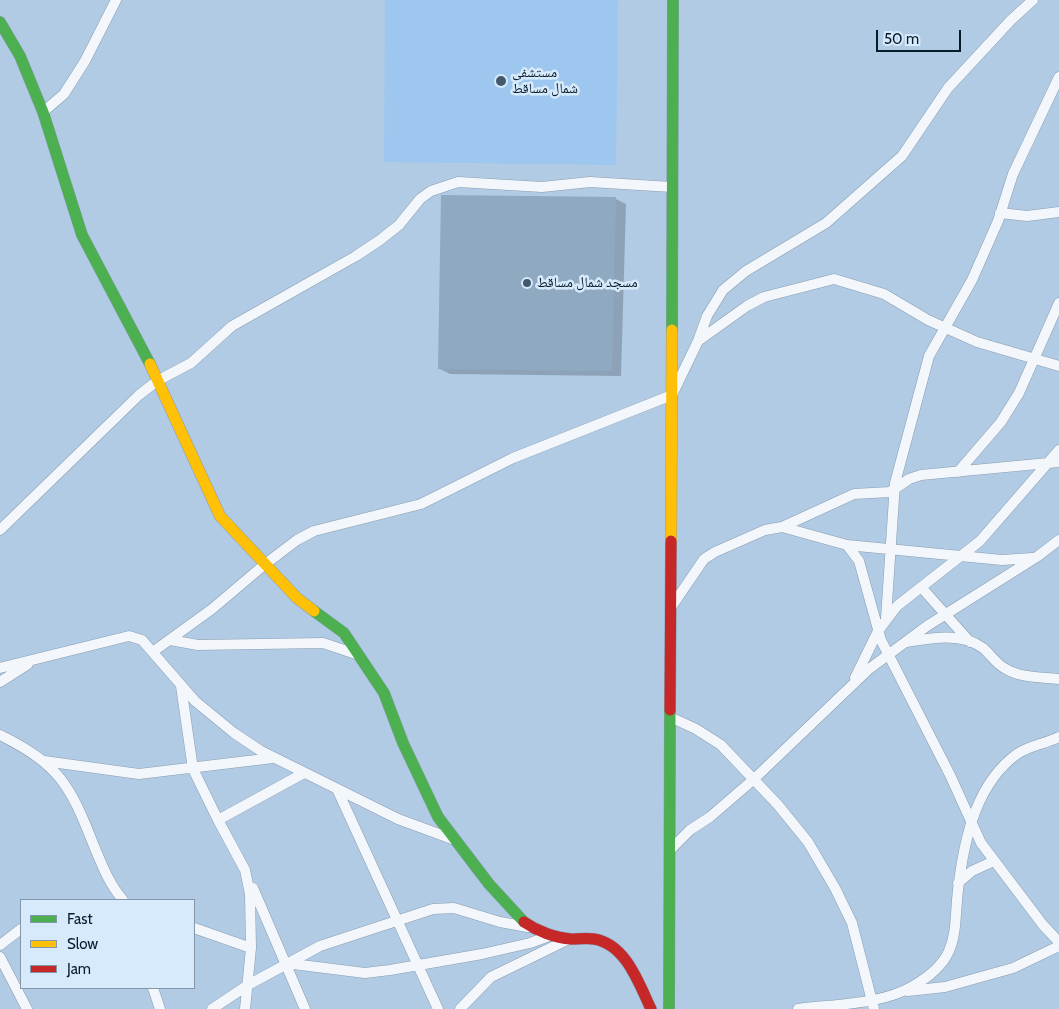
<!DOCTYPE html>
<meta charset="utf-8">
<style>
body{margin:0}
#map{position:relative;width:1059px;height:1009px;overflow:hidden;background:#b1cbe4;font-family:Cabin,sans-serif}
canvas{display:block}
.legend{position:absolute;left:20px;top:899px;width:175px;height:90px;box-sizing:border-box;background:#d6eafc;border:1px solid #8497a8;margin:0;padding:6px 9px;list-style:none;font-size:15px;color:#081b2b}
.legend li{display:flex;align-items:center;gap:10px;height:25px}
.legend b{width:25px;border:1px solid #8497a8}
.scale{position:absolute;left:876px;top:30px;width:85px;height:22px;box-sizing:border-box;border:2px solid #081b2b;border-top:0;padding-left:6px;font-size:15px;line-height:18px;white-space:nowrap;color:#081b2b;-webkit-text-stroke:4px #d6eafc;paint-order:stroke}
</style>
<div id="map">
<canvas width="1059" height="1009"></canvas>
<ul class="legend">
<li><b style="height:6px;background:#4caf50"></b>Fast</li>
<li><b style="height:6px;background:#ffc107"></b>Slow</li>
<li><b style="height:6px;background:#c62828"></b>Jam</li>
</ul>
<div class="scale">50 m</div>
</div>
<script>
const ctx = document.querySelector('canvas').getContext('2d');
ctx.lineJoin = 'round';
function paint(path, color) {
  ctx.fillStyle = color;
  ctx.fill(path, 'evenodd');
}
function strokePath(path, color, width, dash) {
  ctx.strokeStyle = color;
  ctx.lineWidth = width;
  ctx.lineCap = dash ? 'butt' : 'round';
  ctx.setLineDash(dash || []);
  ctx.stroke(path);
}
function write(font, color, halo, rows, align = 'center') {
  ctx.font = font + ' Cabin,"Noto Naskh Arabic",sans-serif';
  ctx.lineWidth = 5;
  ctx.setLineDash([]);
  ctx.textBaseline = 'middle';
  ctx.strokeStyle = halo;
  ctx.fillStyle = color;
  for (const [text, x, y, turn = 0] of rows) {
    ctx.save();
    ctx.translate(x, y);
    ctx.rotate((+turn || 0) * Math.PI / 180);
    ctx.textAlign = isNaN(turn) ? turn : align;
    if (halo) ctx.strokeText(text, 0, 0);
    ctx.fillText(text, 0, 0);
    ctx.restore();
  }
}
paint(new Path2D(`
 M385,0h233l-2,165 -232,-3z`), '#9dc7ee');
paint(new Path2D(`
 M616,199l10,5 -5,172 -171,-2 -10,-5z`), '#0003');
paint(new Path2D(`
 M441,195l175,2 -4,174 -174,-2z`), '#8fa9c1');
const street = new Path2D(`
 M43,112l21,-18 21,-33 31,-61
 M1000,213l27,3 32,-4
 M698,341l49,-35 17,-9 70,-18 50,15 44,26 49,22 82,24
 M958,472l43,-50 18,-29 40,-90
 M782,527l65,18 155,15 30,-2
 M0,530l139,-135 18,-14 34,-18 41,-37 124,-70 24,-16 19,-15 21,-26 11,-8 27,-9 84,5 48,-5 82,5
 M847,545l12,16 22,79 69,135 31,68 62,82 16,17
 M921,587l49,55
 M672,606l32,-47 11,-7 50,-22 17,-3 72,-33 36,-2 19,-13 12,-4 138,-13
 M886,618l9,-135 34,-127 43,-76 26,-59 15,-47 46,-97
 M170,640l28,5 125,-2 36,12
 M907,642c24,-4 54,-10 76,6 8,7 14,17 23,21 15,9 35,8 53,10
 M154,651l58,-42 52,-44 33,-25 17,-9 107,-27 92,-46 159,-63 26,-54 9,-25 16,-26 23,-19 80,-48 76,-67 46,-68 63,-68 22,-20
 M0,668l129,-32 13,4 53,61 39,32 27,18 137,68 57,21
 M855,678l23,-47 19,-25 83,-65 79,-91
 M0,682l28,-18
 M181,686l12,83 25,51
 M670,717l26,12 25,16 57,60 30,37 27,46 17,35 22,86
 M0,735c60,30 70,50 94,111 8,19 15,38 29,54
 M44,761l95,13 134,-16
 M337,789l101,220
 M670,850l20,-20 20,-13 44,-38 115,-110 58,-43 111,-70 21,-16
 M958,883l14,-12 22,-10
 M253,888l52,121
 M194,928l57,20 -6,61
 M0,945l21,-16
 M251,948l-1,-54 -5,-24 -27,-50 86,-47
 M0,957l27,52
 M285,963l80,10 25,-3 92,-16 48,-11 22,-8
 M153,988l7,21
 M908,991l37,-4 68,-19 46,-22
 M212,1009l36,-24 72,-39 113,-37 21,-1 46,14 28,5
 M460,1009l31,-32 78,-38
 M798,1009c37,-5 83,-4 115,-23 51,-29 39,-57 46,-104 6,-46 18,-99 58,-128 13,-9 28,-10 42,-17`);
const fast = new Path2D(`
 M0,22l20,34 23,56 39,123 68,129
 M672,330l1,-330
 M314,611l30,22 40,60 19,50 35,74 51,67 35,38
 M669,1009l1,-299`);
const slow = new Path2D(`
 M150,364l70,152 77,82 17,13
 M671,541l1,-211`);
const jam = new Path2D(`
 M670,710l1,-169
 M524,922c13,9 31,16 47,17 8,0 16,-1 23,0 32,5 45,45 57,70`);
strokePath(street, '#889db0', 11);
strokePath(fast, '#889db0', 12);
strokePath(slow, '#889db0', 12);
strokePath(jam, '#889db0', 12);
strokePath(street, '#f3f7fb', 10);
strokePath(fast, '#4caf50', 11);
strokePath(slow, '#ffc107', 11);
strokePath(jam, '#c62828', 11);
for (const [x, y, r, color] of [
 [501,81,6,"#43596c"],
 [527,283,5,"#43596c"]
]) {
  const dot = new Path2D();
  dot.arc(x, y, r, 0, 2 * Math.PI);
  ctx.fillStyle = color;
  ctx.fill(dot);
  strokePath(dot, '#d6eafc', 2);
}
write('14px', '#081b2b', '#d6eafc', [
 ["مستشفى",512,73],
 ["شمال مساقط",512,89],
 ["مسجد شمال مساقط",537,283]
], 'left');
</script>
